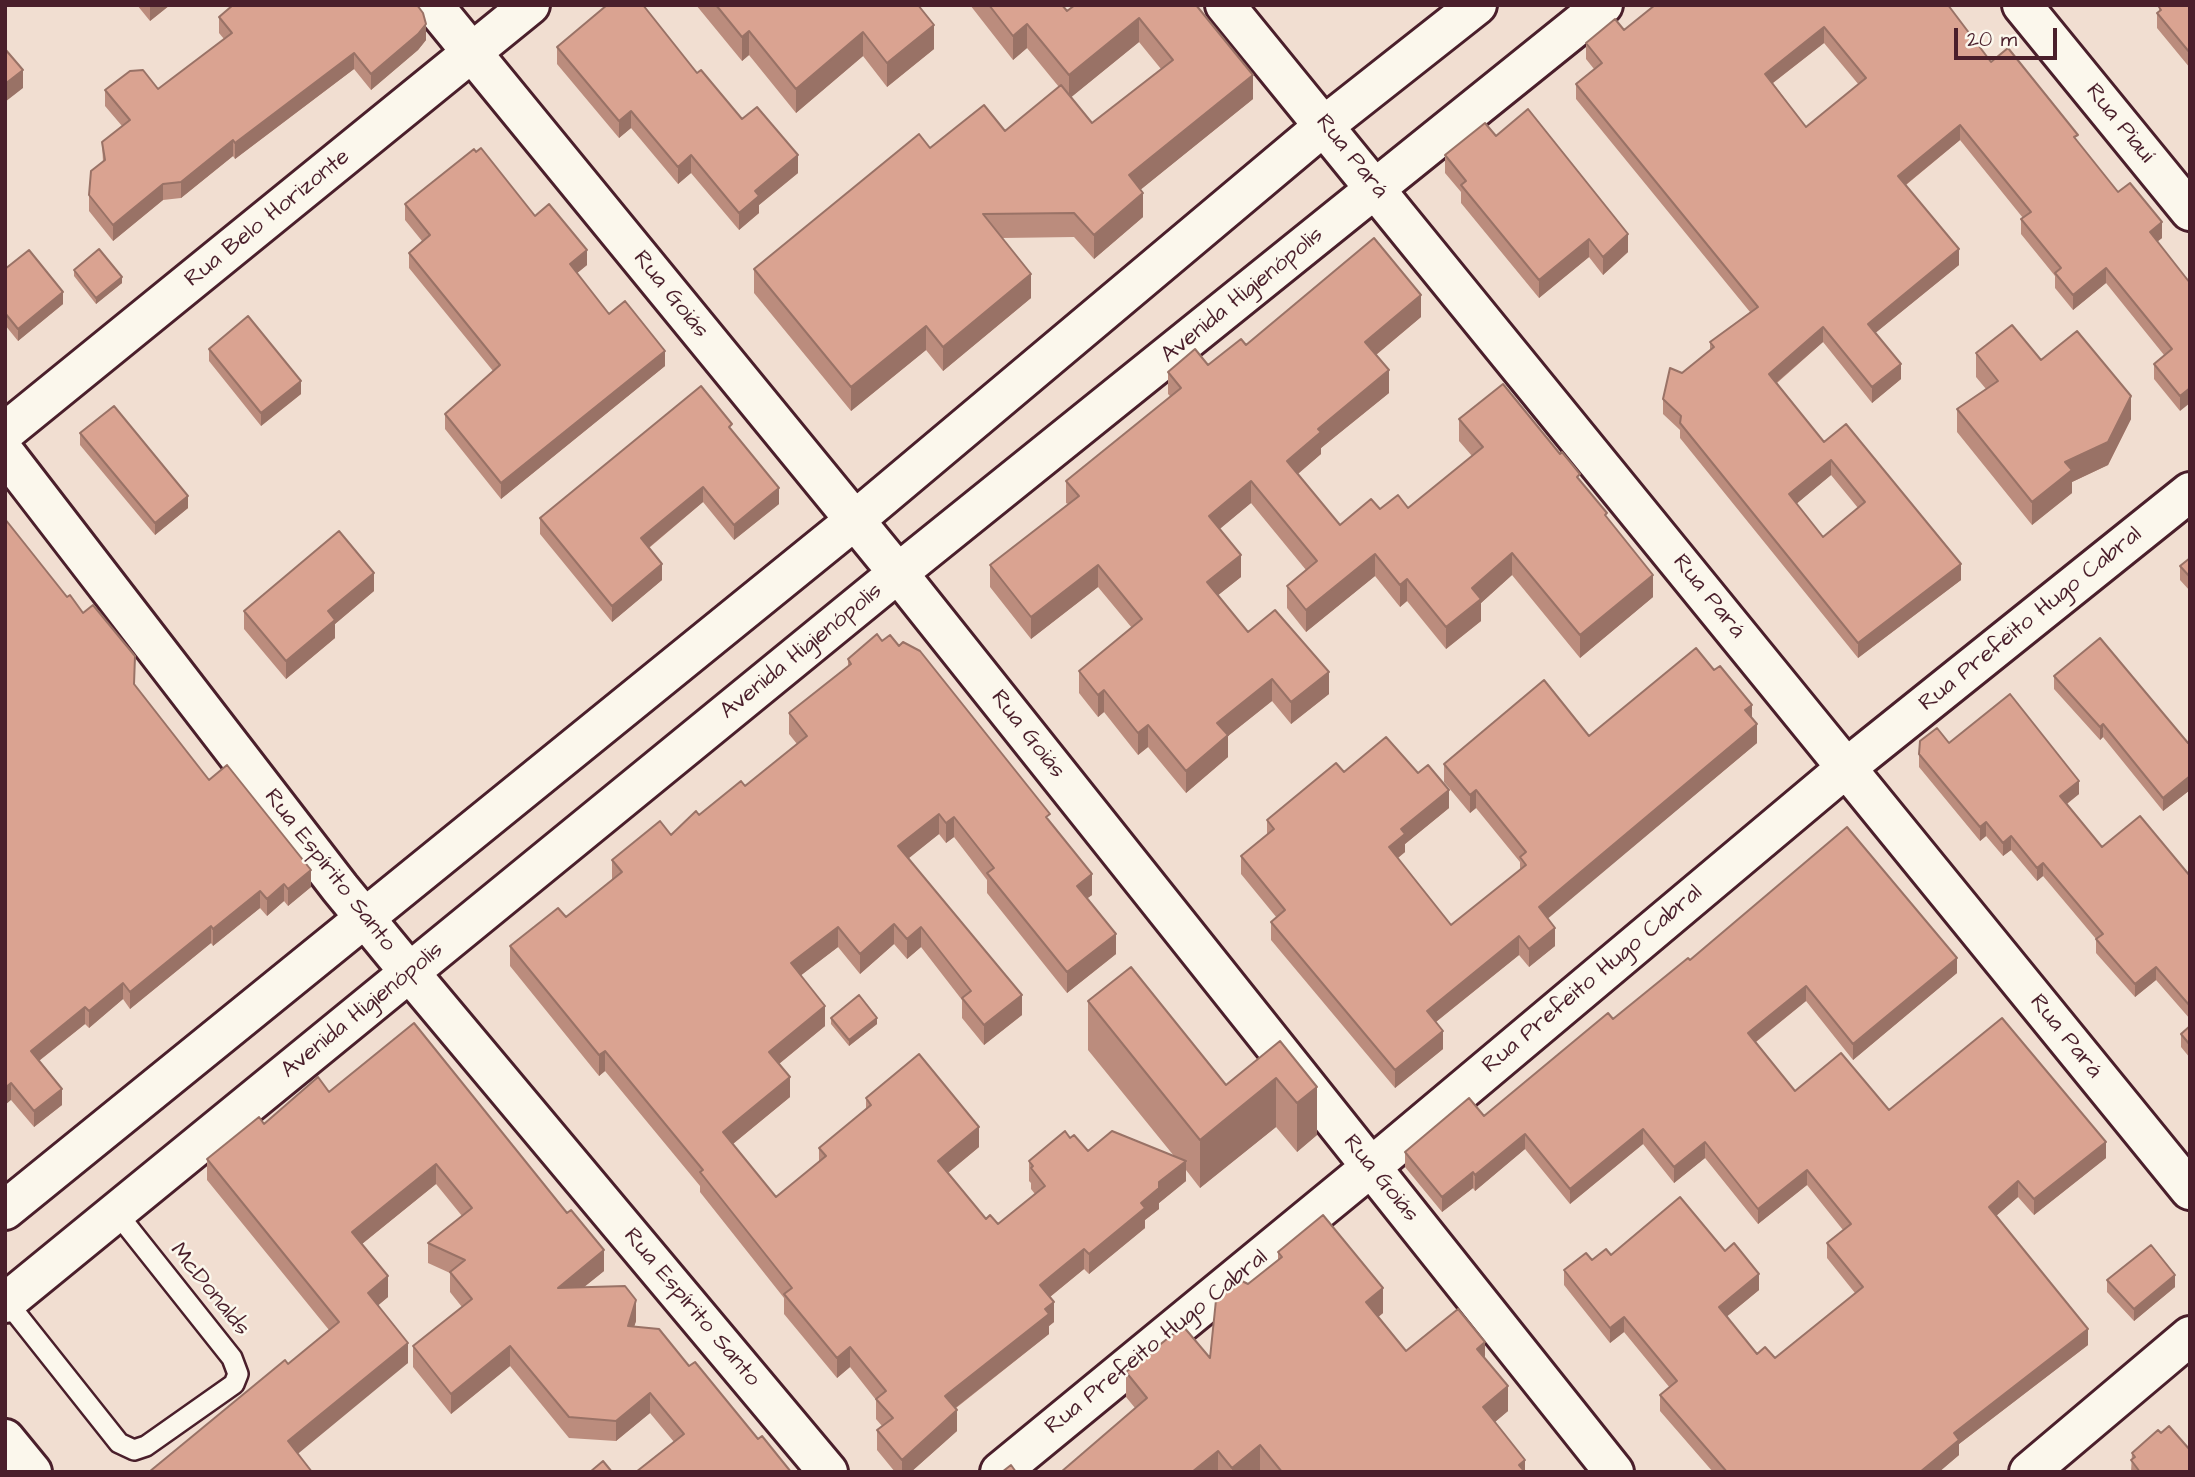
<!DOCTYPE html>
<meta charset="utf-8">
<style>
body{margin:0}
#map{position:relative;width:2195px;height:1477px;overflow:hidden;background:#f1ded1;font-family:"Architects Daughter",sans-serif}
canvas{display:block}
.frame{position:absolute;inset:0;border:7px solid #4a1f2b;pointer-events:none}
.scale{position:absolute;left:1954px;top:28px;width:103px;height:32px;box-sizing:border-box;border:4px solid #4a1f2b;border-top:0;padding-left:9px;font-size:21px;line-height:24px;white-space:nowrap;color:#4a1f2b;-webkit-text-stroke:5px #fbf7ec;paint-order:stroke}
</style>
<div id="map">
<canvas width="2195" height="1477"></canvas>
<div class="frame"></div>
<div class="scale">20 m</div>
</div>
<script>
const ctx = document.querySelector('canvas').getContext('2d');
ctx.lineJoin = 'round';
function strokePath(path, color, width, dash) {
  ctx.strokeStyle = color;
  ctx.lineWidth = width;
  ctx.lineCap = dash ? 'butt' : 'round';
  ctx.setLineDash(dash || []);
  ctx.stroke(path);
}
function paint(path, color) {
  ctx.fillStyle = color;
  ctx.fill(path, 'evenodd');
}
function write(font, color, halo, rows, align = 'center') {
  ctx.font = font + ' "Architects Daughter",sans-serif';
  ctx.lineWidth = 5;
  ctx.setLineDash([]);
  ctx.textBaseline = 'middle';
  ctx.strokeStyle = halo;
  ctx.fillStyle = color;
  for (const [text, x, y, turn = 0] of rows) {
    ctx.save();
    ctx.translate(x, y);
    ctx.rotate((+turn || 0) * Math.PI / 180);
    ctx.textAlign = isNaN(turn) ? turn : align;
    if (halo) ctx.strokeText(text, 0, 0);
    ctx.fillText(text, 0, 0);
    ctx.restore();
  }
}
const lane = new Path2D(`
 M7,1302l112,141 15,7 12,-4 88,-62 4,-10 -6,-16 -116,-146`);
const street = new Path2D(`
 M5,432l525,-427
 M5,453l335,435 70,85`);
const secondary = new Path2D(`
 M433,5l465,568 716,899
 M1225,5l965,1185
 M2022,5l168,206
 M410,973l418,499
 M5,1210l850,-690 470,-395 152,-120
 M5,1303l893,-730 705,-568
 M5,1439l27,33
 M1000,1472l371,-305 475,-399 344,-276
 M2029,1472l161,-136`);
strokePath(lane, '#4a1f2b', 24);
strokePath(street, '#4a1f2b', 44);
strokePath(secondary, '#4a1f2b', 44);
strokePath(lane, '#fbf7ec', 19);
strokePath(street, '#fbf7ec', 38);
strokePath(secondary, '#fbf7ec', 38);
paint(new Path2D(`
 M137,5h33l-20,16z
 M696,5h222l16,44 -47,38 -24,-31 -67,57 -47,-58 -7,6z
 M970,5h92l5,6 129,-6 57,94 -113,91 3,27 -49,42 -20,-22 -72,1 29,60 -88,73 -17,-21 -75,61 -97,-118v-24l176,-121 75,-17 54,-44 -32,-39 -14,12zM1139,42l22,27 -69,54 -21,-26z
 M1948,5l43,57 87,80 40,50 44,46 -5,4 33,41 -10,128 -26,-32v-15l10,-9 -58,-72 -33,27 -18,-22v-12l-34,-42v-15l2,-1 -63,-78 -54,45 53,80 -84,68 26,46 -29,24 -49,-61 -46,41 47,59 137,138 -103,78 -178,-220v-8l-17,-16v-15l19,-26 28,-23v-8l40,-30 -174,-213v-15l18,-15 -8,-10v-16l38,-13zM1824,43l35,42 -53,42 -33,-44zM1831,475l27,33 -35,29 -27,-33z
 M2190,5v63l-33,-40v-15l2,-1v-5z
 M219,17l207,23 -8,10 -47,40 -17,-21 -119,90 -2,-3 -52,42 -18,2 -50,41 -24,-30v-16l14,-33 -1,-20 20,-16 -17,-20v-16l53,-1 66,-50 -5,-6z
 M557,47l140,26 45,46 56,54 -39,32v8l-20,17 -48,-57 -13,11 -47,-56 -12,10 -62,-74z
 M1496,136l132,116 -25,23 -14,-18 -50,41 -78,-95v-11l-16,-19v-18z
 M405,204l130,12 52,49 -10,8 32,41 56,52 -164,133 -56,-70v-15l48,-43 -84,-103v-15l13,-12 -17,-21z
 M5,269l58,35 -45,37 -13,-16z
 M74,270l48,13 -26,21 -22,-28z
 M1421,317l-45,38 13,38 -68,55v6l-23,20 42,51 40,-16 28,-1 64,-52 -13,-15v-22l121,62 27,37 46,79 -73,61 -68,-83 -31,28v18l-35,28 -39,-48 -7,6 -25,-31 -69,56 -19,-24v-22l19,-16 -55,-67 -32,26 22,48 -23,18 30,37 81,62 -38,30 -19,-23 -44,35v21l-42,36 -38,-46 -10,8 -34,-43 -6,5 -19,-24v-22l53,-43 -34,-41 -67,52 -41,-52v-22l78,-61 -2,-1v-22l105,-84 -3,-3v-22l40,-7 38,-20z
 M209,349l92,45 -40,32 -52,-65z
 M1976,353l65,7 90,59 -23,46 -36,17v11l-40,32 -75,-93v-23l29,-20 -10,-12z
 M732,431l47,73 -45,36 -31,-38 -54,46 13,32 -50,42 -72,-88v-16z
 M80,433l108,75 -33,27 -75,-90z
 M5,519l204,261 102,107 -23,19 -4,-5 -17,15 -7,-8 -47,38 -2,-3 -81,66 -7,-10 -34,29 -4,-4 -46,37 23,44 -28,22 -23,-27z
 M2190,558v33l-10,-11v-14z
 M374,591l-39,33v14l-49,41 -42,-50v-18z
 M848,659l202,163 42,73 -5,3 29,56 -49,39 -80,-100v-13l-33,-43 -8,6 -7,-9 -31,24 114,157 -38,30 -22,-27v-18l-41,-53 -14,12 -13,-15 -34,30 -22,-27 -37,28 24,51 -46,38 11,33 -57,47 43,53 43,-36v-13l47,-38v-12l113,49 -31,26 38,46 12,5 37,-30 -4,-5v-6l-2,-2v-20l41,-23 18,13 86,5 -86,-106v-49l138,84 54,-44 37,94 -20,17 -21,-25 -76,61 -14,-18v11l-27,22v6l-14,11v8l-56,46 -5,-5 -34,28 4,25 -5,4v8l-93,74 1,23 -46,41h-16l-18,-22v-20l5,-4 -6,-7v-19l-26,-33 -13,11 -53,-64v-16l-84,-106v-6l-95,-115 -6,5 -89,-110v-20l56,-29 46,-37v-20l59,-25 28,-20 46,-29 52,-42 -8,-10v-21l59,-46z
 M2054,676l134,67 2,-1v48l-27,21 -60,-74 -3,3 -46,-51z
 M1752,718l5,25 -210,175 8,28 -26,21 -10,-12 -83,67 7,27 -48,39 -124,-148v-18l6,-4 -36,-44v-18l26,-22v-14l77,-48 74,1 31,35 -44,36v8l-7,6 53,67 69,-55v-8l-44,-54 -6,5 -26,-31v-18l145,-28z
 M1949,743l130,51 -12,10 35,43 88,29v143l-34,-39 -21,17 -39,-44v-14l-53,-63 -6,5 -26,-31 -8,6 -17,-20 -6,5 -61,-74v-13z
 M1690,960l267,13 -104,87 -47,-59 -50,41 39,49 94,19 217,48 -72,57 -16,-18 -22,19 92,129 -129,99v11l-20,17h-226l-53,-61v-16l10,-7 -46,-56 -14,11 -46,-58v-15l28,-10 19,-5 114,-4 34,39 -33,27 31,37 18,4 80,-65 -28,-35v-15l16,-13 -36,-45 -49,39 -53,-66 -31,25 -31,-39 -73,60 -45,-55 -50,42 -2,-3 -31,24 -37,-45v-15l79,-36z
 M831,1018l46,6 -28,22 -18,-22z
 M2190,1026v32l-9,-11v-13z
 M329,1092l275,179 -20,16 52,34 -2,5 55,40 69,73 33,33 -117,-30 -24,-29 -34,28 -47,-3 -59,-72 -59,48 -38,-47v-21l49,-39 -12,-15v-19l-22,-10v-20l34,-27 -26,-32 -74,60 26,53 -10,8 30,58 -259,109 139,-108 41,-34 -122,-150v-21l57,-35z
 M1278,1252l105,61 -5,4 28,34 79,7 23,53 -13,11 30,50h-264l-1,-2 -2,2h-197l74,-64 -9,-11v-25l84,-14 38,-74 30,-24z
 M2107,1280l68,7 -41,34 -27,-29z
 M2161,1433l29,39h-59l1,-19z`), '#bb8c7d');
paint(new Path2D(`
 M150,5h20l-20,16z
 M1139,18v24l-70,57v-24z
 M426,24v16l-8,10 -47,40v-16z
 M1027,24v24l-14,12v-24z
 M934,25v24l-47,38v-24z
 M1824,27v16l-59,46v-15z
 M749,31v24l-7,6v-24z
 M863,32v24l-67,57v-24z
 M354,53v16l-119,90v-16z
 M23,70v18l-18,14v-18z
 M1253,75v24l-124,100v-24z
 M631,111v17l-12,10v-17z
 M1960,125v15l-62,51v-15z
 M233,140v16l-52,42v-16z
 M691,155v18l-13,11v-17z
 M798,155v18l-39,32v8l-20,17v-17l16,-22z
 M163,184v16l-50,41v-16z
 M1143,193v24l-49,42v-24z
 M2162,222v16l-12,9v-15z
 M1628,234v18l-25,23v-18z
 M1589,239v18l-50,41v-18z
 M1959,249v16l-91,74v-15z
 M587,250v15l-17,14v-15z
 M2106,268v15l-33,27v-15z
 M1031,274v24l-88,73v-24z
 M122,277v6l-26,21v-6z
 M63,292v12l-45,37v-12z
 M1421,295v22l-56,47v-22z
 M926,326v24l-75,61v-24z
 M1823,327v15l-54,47v-15z
 M665,351v15l-164,133v-16z
 M1901,364v15l-29,24v-16z
 M1389,370v23l-68,55v6l-34,29v-22l31,-32z
 M301,381v13l-40,32v-13z
 M2190,388v15l-10,8v-15z
 M2131,396v23l-23,46 -36,17v11l-40,32v-23l33,-40z
 M1831,460v15l-42,35v-16z
 M1251,481v22l-42,35v-22z
 M703,487v15l-62,52v-16z
 M779,488v16l-45,36v-15z
 M188,496v12l-33,27v-12z
 M1512,553v22l-31,28v18l-35,28v-22l26,-39z
 M1375,554v22l-69,56v-22z
 M1241,555v22l-34,27v-22z
 M662,564v16l-50,42v-16z
 M1961,564v16l-103,78v-15z
 M1098,565v22l-67,52v-22z
 M374,573v18l-39,33v14l-49,41v-18l42,-50z
 M1653,575v22l-73,61v-23z
 M1407,579v22l-7,6v-22z
 M1329,672v22l-38,30v-22z
 M1272,679v22l-44,35v21l-42,36v-22l31,-48z
 M1104,690v22l-6,5v-22z
 M1752,705v18l-7,-13z
 M1757,724v19l-218,183v-19z
 M2103,724v13l-3,3v-13z
 M1148,725v22l-10,8v-22z
 M2190,776v14l-27,21v-13z
 M2079,781v13l-19,15v-13z
 M1449,790v18l-44,36v8l-16,13v-18l12,-18z
 M1476,790v18l-6,5v-18z
 M939,814v20l-41,33v-21z
 M954,817v20l-8,6v-20z
 M1986,822v14l-6,5v-14z
 M2011,836v14l-8,6v-13z
 M2043,863v13l-6,5v-13z
 M311,870v17l-23,19v-17z
 M1092,874v21l-15,11v-20z
 M284,884v17l-17,15v-17z
 M260,891v17l-47,38v-17z
 M894,924v20l-34,30v-20z
 M211,926v17l-81,66v-17z
 M838,927v20l-47,36v-20z
 M921,927v20l-14,12v-20z
 M1555,928v18l-26,21v-18z
 M1116,934v20l-49,39v-21z
 M1519,936v19l-92,74v-18z
 M1957,958v15l-104,87v-16z
 M2156,967v13l-21,17v-13z
 M123,983v16l-34,29v-17z
 M1806,986v15l-58,47v-15z
 M1022,995v20l-38,30v-20z
 M825,1006v20l-56,46v-20z
 M85,1007v17l-54,43v-16z
 M877,1018v6l-28,22v-6z
 M1443,1031v18l-48,39v-18z
 M605,1051v20l-6,5v-21z
 M790,1077v20l-67,55v-20z
 M1276,1078v49l-76,61v-48z
 M11,1083v17l-6,5v-17z
 M1317,1087v48l-20,17v-49z
 M62,1089v16l-28,22v-16z
 M979,1127v20l-41,34v-20z
 M1643,1129v15l-73,60v-15z
 M1525,1134v15l-50,42v-16z
 M1705,1142v16l-31,25v-16z
 M2106,1142v16l-72,57v-16z
 M1186,1161v20l-27,22v6l-14,11v8l-56,46v-20l52,-51 18,-21z
 M436,1164v20l-84,68v-20z
 M1807,1170v15l-49,39v-15z
 M1473,1172v16l-31,24v-15z
 M2018,1181v16l-29,25v-15z
 M1084,1249v20l-44,36v-20z
 M604,1250v21l-46,37v-20z
 M1759,1274v16l-40,33v-16z
 M2175,1275v12l-41,34v-12z
 M388,1276v21l-20,17v-21z
 M1383,1288v25l-17,14v-25z
 M636,1300v21l-8,25v-20z
 M1054,1302v20l-5,4v8l-104,82v-20z
 M1624,1317v15l-14,11v-15z
 M2088,1329v16l-129,99v11l-20,17h-19l34,-39z
 M1485,1342v25l-8,-18z
 M408,1343v20l-120,99v-21z
 M510,1346v20l-59,48v-20z
 M850,1347v20l-13,11v-20z
 M1508,1386v25l-25,21v-25z
 M650,1393v20l-34,28v-20z
 M957,1410v21l-46,41h-9v-12z
 M1260,1445v25l-2,2h-26v-4z
 M1218,1451v21h-26z
 M1525,1460v12l-6,-7z`), '#997266');
const building = new Path2D(`
 M233,5h184l6,8 3,11 -8,10 -47,40 -17,-21 -119,90 -2,-3 -52,42 -18,2 -50,41 -24,-30 2,-24 14,-11 -3,-18 28,-22 -25,-30 25,-19 13,-1 15,19 74,-56 -13,-16z
 M607,5h36l54,68 4,-3 41,49 15,-12 41,48 -43,36 4,5 -20,17 -48,-58 -13,12 -47,-56 -12,10 -62,-74z
 M716,5h202l16,20 -47,38 -24,-31 -67,57 -47,-58 -7,6z
 M989,5h73l5,6 8,-6h121l57,70 -124,100 14,18 -49,42 -20,-22 -91,1 48,60 -88,73 -17,-21 -75,61 -97,-118 165,-135 11,14 54,-43 21,26 56,-46 31,38 81,-63 -34,-42 -70,57 -42,-51 -14,12z
 M1655,5h293l43,57 17,-14 70,87 -4,2 44,55 12,-9 32,39 -12,10 40,51v105l-10,8 -26,-32 18,-15 -66,-81 -33,27 -18,-22 6,-5 -40,-49 10,-7 -71,-87 -62,51 61,73 -91,75 33,40 -29,23 -49,-60 -54,47 55,68 22,-18 115,140 -103,79 -178,-220 1,-7 -18,-17 7,-31 12,5 32,-26 -4,-5 48,-35 -182,-223 26,-21 -16,-20 29,-24 9,11zM1824,27l42,51 -60,49 -41,-53zM1831,460l34,42 -42,35 -34,-43z
 M2161,5h29v48l-33,-40 4,-3 -2,-3z
 M5,49l18,21 -18,14z
 M1528,109l100,125 -25,23 -14,-18 -50,41 -78,-95 5,-4 -21,-26 40,-32 11,13z
 M481,148l54,68 14,-12 38,46 -17,14 39,50 16,-13 40,50 -164,132 -56,-69 55,-49 -91,-112 21,-18 -25,-31 69,-55 2,3z
 M1374,238l47,57 -56,47 24,28 -71,59 3,3 -34,29 53,64 31,-26 9,10 18,-14 10,13 75,-61 -24,-28 44,-35 57,70 2,-2 18,22 -3,3 30,36 -2,2 48,60 -73,60 -68,-82 -40,35 9,11 -35,28 -39,-48 -7,6 -25,-31 -69,56 -19,-24 30,-25 -66,-80 -42,35 32,39 -34,27 41,50 27,-22 54,62 -38,30 -19,-23 -55,44 11,12 -42,36 -38,-46 -10,8 -34,-43 -6,5 -19,-24 63,-52 -44,-54 -67,52 -41,-52 89,-69 -13,-15 115,-93 -13,-16 27,-23 13,16 33,-26 5,6z
 M99,249l23,28 -26,21 -22,-28z
 M29,250l34,42 -45,37 -13,-16v-44z
 M248,316l53,65 -40,32 -52,-64z
 M2012,325l29,35 36,-29 54,65 -23,46 -43,20 7,8 -40,32 -75,-93 41,-28 -22,-28z
 M701,386l31,38 -3,3 50,61 -45,37 -31,-38 -62,51 21,26 -50,42 -72,-88z
 M114,406l74,90 -33,27 -75,-90z
 M5,519l62,78 3,-2 13,18 10,-8 42,51 -1,28 75,96 18,-15 84,105 -23,19 -4,-5 -17,15 -7,-8 -47,38 -2,-3 -81,66 -7,-9 -34,28 -4,-4 -54,44 31,38 -28,22 -23,-28 -6,5z
 M339,531l35,42 -46,38 7,9 -49,41 -42,-50z
 M2190,558v19l-10,-11z
 M877,634l5,7 8,-6 9,11 4,-4 17,9 130,163 -4,3 46,57 -15,12 39,48 -49,38 -80,-99 7,-5 -40,-51 -8,6 -7,-9 -41,32 124,149 -38,30 -22,-27 9,-7 -50,-64 -14,12 -13,-15 -34,30 -22,-27 -47,36 34,43 -56,46 21,25 -67,55 53,65 50,-41 -7,-8 52,-43 -5,-7 53,-44 60,73 -41,34 48,58 4,-4 8,9 47,-38 -14,-18 2,-2 -4,-5 36,-30 5,7 4,-3 14,16 24,-20 74,30 -27,21v6l-18,15 4,5 -56,46 -5,-5 -44,36 14,17 -9,7 4,5 -104,82 12,14 -55,50 -25,-30 16,-12 -17,-19 10,-8 -36,-44 -13,11 -53,-64 8,-6 -92,-116 3,-2 -98,-119 -6,4 -89,-109 48,-38 8,9 56,-45 -10,-12 48,-39 11,14 25,-24 3,4 42,-34 4,5 62,-50 -18,-23 62,-49 -3,-5z
 M2100,638l88,105 2,-1v34l-27,22 -60,-74 -3,3 -46,-51z
 M1696,648l18,22 6,-4 32,39 -7,5 12,14 -218,183 16,21 -26,21 -10,-13 -92,75 16,20 -48,39 -124,-148 14,-12 -44,-54 33,-27 -7,-9 69,-57 8,9 42,-35 32,36 10,-8 21,25 -48,39 4,5 -16,13 62,78 75,-60 -6,-8 6,-5 -50,-62 -6,5 -26,-31 100,-84 45,56z
 M2010,694l69,87 -19,15 42,51 38,-31 50,60v130l-34,-39 -21,17 -39,-45 7,-5 -60,-71 -6,5 -26,-32 -8,7 -17,-21 -6,5 -61,-73 1,-13 17,-13 12,15z
 M1847,827l110,131 -104,86 -47,-58 -58,47 47,58 46,-38 48,57 113,-92 104,124 -72,57 -16,-18 -29,26 99,122 -134,104 5,7 -39,32h-193l-67,-77 17,-14 -53,-64 -14,11 -46,-58 22,-17 6,7 14,-11 5,6 69,-58 45,54 9,-8 25,31 -40,33 38,47 8,-7 10,11 88,-71 -36,-44 24,-19 -44,-54 -49,39 -53,-67 -31,25 -31,-38 -73,60 -45,-55 -50,41 -2,-3 -31,25 -37,-45 64,-54 15,18 124,-103 5,6 75,-61 2,2z
 M1131,967l95,118 54,-44 37,46 -20,16 -21,-25 -76,62 -112,-139z
 M859,995l18,23 -28,22 -18,-22z
 M414,1023l153,190 4,-3 33,40 -46,38 67,-2 11,14 -8,26 31,3 30,37 6,-4 63,77 4,-3 29,36h-155l48,-38 -34,-41 -34,28 -47,-4 -59,-71 -59,48 -38,-48 59,-47 -22,-27 15,-12 -37,-17 44,-35 -36,-44 -84,68 36,44 -20,17 40,50 -120,98 24,31h-163l136,-112 3,4 51,-42 -132,-163 52,-42 5,7 54,-47 11,15z
 M2190,1026v19l-9,-11z
 M1323,1215l60,73 -17,14 40,49 52,-42 27,33 -8,7 31,37 -25,21 42,53 -6,5 6,7h-243l-22,-27 -28,23 -14,-17 -26,21h-131l86,-74 -21,-26 57,-46 27,32 6,-58 24,-20 8,4 34,-27 -4,-5z
 M2151,1245l24,30 -41,34 -27,-29z
 M2169,1426l21,24v22h-50l-9,-12 4,-3 -3,-4 26,-23 3,3z
 M603,1461l9,11h-22z
 M1011,1465l5,7h-14z`);
paint(building, '#daa391');
strokePath(building, '#997266', 2);
write('23px', '#4a1f2b', '#fbf7ec', [
 ["Rua Piauí",2119,124,51],
 ["Rua Pará",1351,157,51],
 ["Rua Belo Horizonte",268,219,-39],
 ["Rua Goiás",670,295,51],
 ["Avenida Higienópolis",1243,296,-39],
 ["Rua Pará",1708,597,51],
 ["Rua Prefeito Hugo Cabral",2031,620,-39],
 ["Avenida Higienópolis",802,652,-39],
 ["Rua Goiás",1027,735,52],
 ["Rua Espírito Santo",329,871,52],
 ["Rua Prefeito Hugo Cabral",1593,980,-40],
 ["Avenida Higienópolis",363,1011,-39],
 ["Rua Pará",2065,1037,51],
 ["Rua Goiás",1380,1179,51],
 ["McDonalds",209,1290,51],
 ["Rua Espírito Santo",691,1308,50],
 ["Rua Prefeito Hugo Cabral",1157,1343,-39]
]);
</script>
